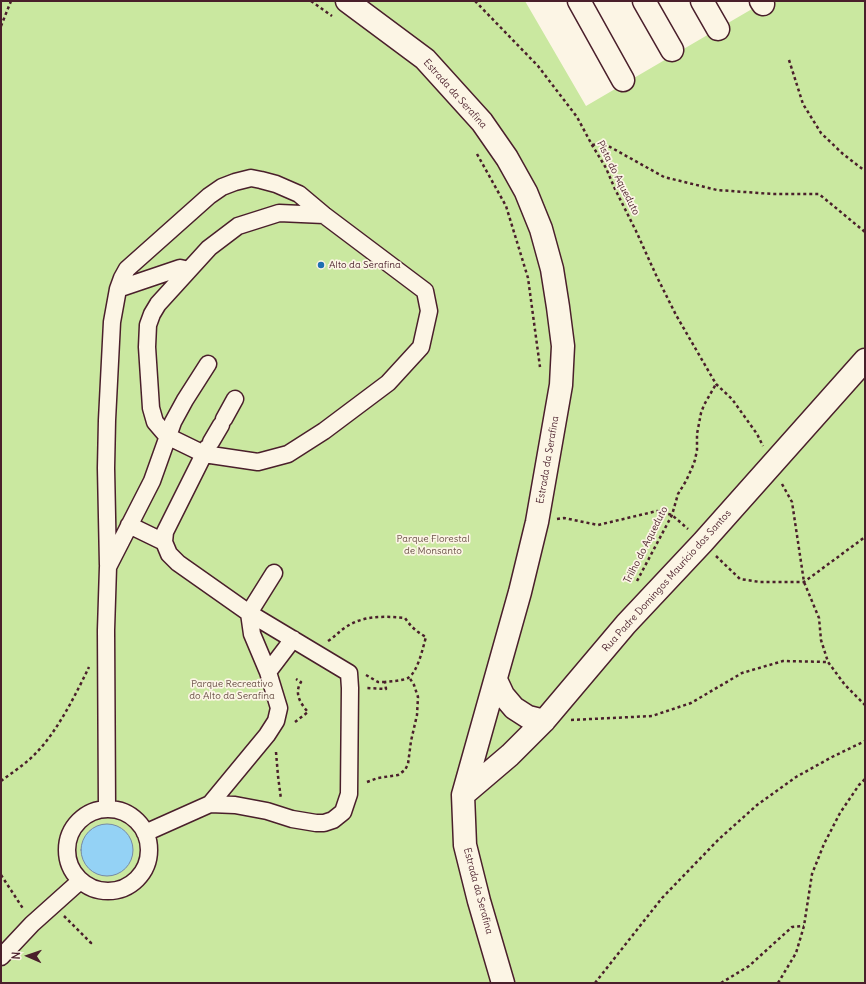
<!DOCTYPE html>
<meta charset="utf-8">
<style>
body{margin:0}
#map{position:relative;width:866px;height:984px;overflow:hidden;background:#fcf5e5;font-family:Delius,sans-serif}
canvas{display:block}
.frame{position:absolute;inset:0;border:2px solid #4a1f2b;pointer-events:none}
.north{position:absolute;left:8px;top:936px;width:40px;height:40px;-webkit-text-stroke:3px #fcf5e5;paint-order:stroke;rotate:272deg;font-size:11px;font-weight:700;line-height:16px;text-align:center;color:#4a1f2b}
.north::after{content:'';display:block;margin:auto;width:14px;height:18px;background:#4a1f2b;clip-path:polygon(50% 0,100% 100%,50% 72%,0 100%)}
</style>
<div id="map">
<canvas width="866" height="984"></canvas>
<div class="frame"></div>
<div class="north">N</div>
</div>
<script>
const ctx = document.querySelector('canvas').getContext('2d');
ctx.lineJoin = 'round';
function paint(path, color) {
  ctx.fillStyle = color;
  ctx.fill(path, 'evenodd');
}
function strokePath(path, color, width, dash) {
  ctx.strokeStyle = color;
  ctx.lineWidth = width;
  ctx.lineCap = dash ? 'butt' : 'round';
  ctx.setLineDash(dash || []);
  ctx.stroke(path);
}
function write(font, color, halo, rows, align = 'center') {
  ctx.font = font + ' Delius,sans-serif';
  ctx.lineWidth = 3.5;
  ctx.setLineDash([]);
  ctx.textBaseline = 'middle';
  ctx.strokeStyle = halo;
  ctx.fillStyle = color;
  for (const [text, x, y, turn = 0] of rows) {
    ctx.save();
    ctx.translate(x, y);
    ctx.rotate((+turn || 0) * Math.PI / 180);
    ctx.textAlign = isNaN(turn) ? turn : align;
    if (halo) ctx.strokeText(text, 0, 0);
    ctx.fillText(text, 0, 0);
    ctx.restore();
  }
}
paint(new Path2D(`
 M1,1h524l61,105 166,-97 18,-8h95v982h-864z`), '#cae8a0');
const water = new Path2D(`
 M81 850a26 26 0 1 1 52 0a26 26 0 1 1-52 0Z`);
paint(water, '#94d2f5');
strokePath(water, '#768aa4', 1);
const pedestrian = new Path2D(`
 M189,270l-9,-2 -62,21 4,-11 5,-9 82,-73 13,-9 13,-5 16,-4 10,2 15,4 23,10 25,21 101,76 4,20 -8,36 -33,36 -64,48 -36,23 -30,8 -54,-8 -37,-18 -12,-14 -4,-14 -4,-61 1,-22 4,-11 6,-10 51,-56 29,-22 41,-13 45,2
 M224,419l11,-20
 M211,442l10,-17
 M129,525l35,17
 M108,565l-2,-97 1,-48 5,-98 6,-33
 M268,672l25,-33
 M210,804l57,-69 9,-14 3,-13 -11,-36 -16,-38 -3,-21 25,-40
 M107,808l-1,-178 2,-63 44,-86 21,-59 12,-22 23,-36
 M67 850a41 41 0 1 1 82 0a41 41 0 1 1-82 0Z
 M145,833l65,-29 25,1 32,6 25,8 24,4h8l9,-3 10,-8 6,-18 1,-106 -1,-15 -100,-60 -71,-50 -9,-9 -5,-12 1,-10 42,-84
 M1,957l31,-33 48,-43`);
const minor = new Path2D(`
 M579,1l44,79
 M702,1l16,28
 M761,1l2,3`);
const tertiary = new Path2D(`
 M347,1l78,58 57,63 25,36 19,34 15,37 11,40 6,38 5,39 -2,39 -24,137 -17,70 -57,203 2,50 14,56 24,82
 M644,1l28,49
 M496,680l7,15 11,13 14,9 16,4
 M463,795l47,-40 34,-34 82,-97 77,-82 162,-182`);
strokePath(pedestrian, '#4a1f2b', 19);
strokePath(minor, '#4a1f2b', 25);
strokePath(tertiary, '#4a1f2b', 25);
strokePath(new Path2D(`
 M311,1l21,15
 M475,1l63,65 39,51 15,28 14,23 9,21 21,42 20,44 20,40 40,69 16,15 25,35 6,12
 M1,26l10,-25
 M789,60l14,44 18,29 22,21 22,17
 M592,145l11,-2 61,34 53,13 56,4h46l46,38
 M477,154l29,52 22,72 12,89
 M782,484l10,18 12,80 15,36 2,22 7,22 17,23 20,20
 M557,519l7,-1 34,7 59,-14 15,4 16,14
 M716,556l24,23 20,3h44l61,-45
 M637,581l35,-66 6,-21 8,-13 6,-13 3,-8 2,-10v-16l4,-21 3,-8 12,-21
 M328,641c6,-4 10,-8 15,-12 19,-14 40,-13 62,-11 6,9 12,14 21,19 -3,10 -8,35 -18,41 -7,3 -15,3 -23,4l1,7 -20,-1
 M366,675l12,7h7
 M571,720l81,-4 39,-13 51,-30 41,-12 45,1
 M295,722l13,-10c-8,-9 -14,-19 -7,-30l-5,-3
 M276,752l2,24 3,23
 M1,781c12,-9 26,-18 36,-29 21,-22 39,-58 52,-85
 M367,782l11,-4 20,-3 7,-5 3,-6 3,-23 6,-26 1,-18 -4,-12 -5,-8
 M1,875l23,35
 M64,916l27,27 -3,2
 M595,983l67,-85 57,-59 38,-34 39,-28 36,-20 33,-16
 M721,983l28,-17 43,-39 12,-1
 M778,983l18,-30 8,-27 8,-52 12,-30 16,-31 19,-28 6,-6`), '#4a1f2b', 2.5, [3, 3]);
strokePath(pedestrian, '#fcf5e5', 16);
strokePath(minor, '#fcf5e5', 22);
strokePath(tertiary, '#fcf5e5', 22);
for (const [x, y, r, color] of [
 [321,265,4,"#1f6fb2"]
]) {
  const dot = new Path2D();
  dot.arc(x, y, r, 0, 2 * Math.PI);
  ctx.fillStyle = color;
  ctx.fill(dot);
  strokePath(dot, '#fcf5e5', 1.5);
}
write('10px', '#4a1f2b', '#fcf5e5', [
 ["Estrada da Serafina",455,94,48],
 ["Pista do Aqueduto",618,178,63],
 ["Estrada da Serafina",548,460,-80],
 ["Trilho do Aqueduto",646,545,-63],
 ["Rua Padre Domingos Maurício dos Santos",667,581,-48],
 ["Estrada da Serafina",478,891,75]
]);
write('10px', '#4a1f2b', '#fcf5e5', [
 ["Alto da Serafina",329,265]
], 'left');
write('10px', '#6a5148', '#fcf5e5', [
 ["Parque Florestal",433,539],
 ["de Monsanto",433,551],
 ["Parque Recreativo",232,684],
 ["do Alto da Serafina",232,696]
]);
</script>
